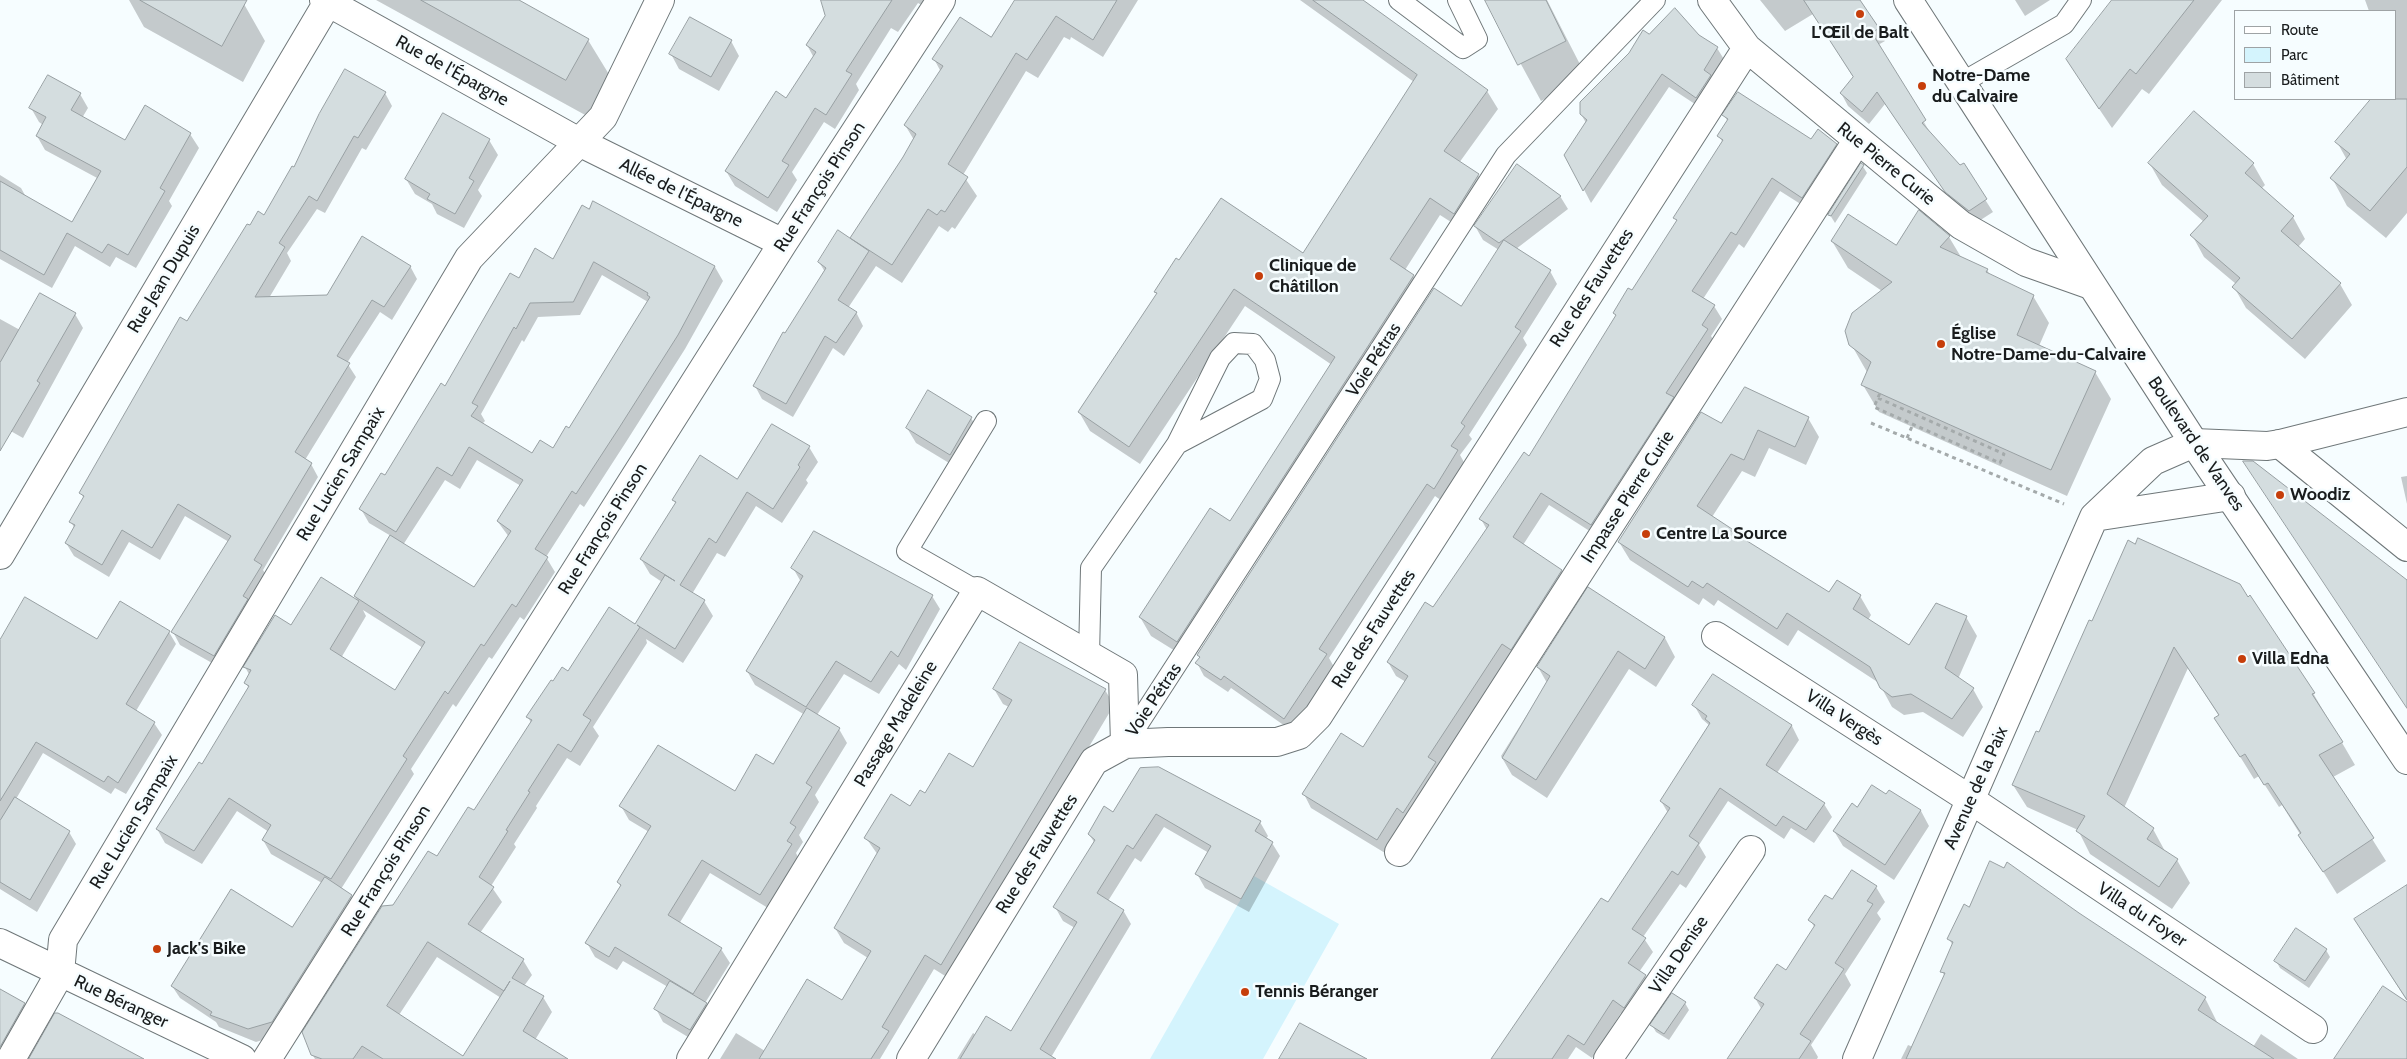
<!DOCTYPE html>
<meta charset="utf-8">
<style>
body{margin:0}
#map{position:relative;width:2407px;height:1059px;overflow:hidden;background:#f6fdff;font-family:Cabin,sans-serif}
canvas{display:block}
.legend{position:absolute;left:2234px;top:10px;width:162px;height:90px;box-sizing:border-box;background:#f6fdff;border:1px solid #9ea3a5;margin:0;padding:6px 9px;list-style:none;font-size:15px;color:#191c1d}
.legend li{display:flex;align-items:center;gap:10px;height:25px}
.legend b{width:25px;border:1px solid #9ea3a5}
</style>
<div id="map">
<canvas width="2407" height="1059"></canvas>
<ul class="legend">
<li><b style="height:6px;background:#fff"></b>Route</li>
<li><b style="height:14px;background:#d4f4fd"></b>Parc</li>
<li><b style="height:14px;background:#d4dddf"></b>Bâtiment</li>
</ul>
</div>
<script>
const ctx = document.querySelector('canvas').getContext('2d');
ctx.lineJoin = 'round';
function paint(path, color) {
  ctx.fillStyle = color;
  ctx.fill(path, 'evenodd');
}
function strokePath(path, color, width, dash) {
  ctx.strokeStyle = color;
  ctx.lineWidth = width;
  ctx.lineCap = dash ? 'butt' : 'round';
  ctx.setLineDash(dash || []);
  ctx.stroke(path);
}
function write(font, color, halo, rows, align = 'center') {
  ctx.font = font + ' Cabin,sans-serif';
  ctx.lineWidth = 5;
  ctx.setLineDash([]);
  ctx.textBaseline = 'middle';
  ctx.strokeStyle = halo;
  ctx.fillStyle = color;
  for (const [text, x, y, turn = 0] of rows) {
    ctx.save();
    ctx.translate(x, y);
    ctx.rotate((+turn || 0) * Math.PI / 180);
    ctx.textAlign = isNaN(turn) ? turn : align;
    if (halo) ctx.strokeText(text, 0, 0);
    ctx.fillText(text, 0, 0);
    ctx.restore();
  }
}
paint(new Path2D(`
 M1254,876l85,48 -76,135h-113z`), '#d4f4fd');
paint(new Path2D(`
 M129,0h107l8,4 21,37 -22,41 -99,-55z
 M376,0h140l72,40 22,36 -23,40z
 M844,0h92l-6,10 -12,-7 -20,29 -7,-4 -35,56 3,6 -24,39 -11,-7 -32,50 5,8 -20,32 -42,-26 -9,-15 61,-72 27,-41 -7,-13z
 M1016,0h122l-35,57 -32,-20 -1,3 -6,-3 -26,41 -12,-7 -63,104 14,21 -22,33 -3,-2 -4,5 -9,-6 -37,57 -26,-17 -28,42 8,4 7,14 -19,30 -11,-8 -40,69 -31,-18 -7,-13 70,-114 -6,-10 36,-19 -3,-5 62,-98 -9,-15 36,-53 -7,-13 58,-20z
 M1300,0h61l126,91 11,18 -39,54 19,12 11,19 -24,37 -25,-16 -35,55 8,6 11,18 -236,365 -37,-23 -11,-19 90,-94 102,-158 -87,-59 -105,158 -50,-33 -11,-19 78,-117 -2,-3 24,-30 125,-7 110,-173z
 M1486,0h61l40,78 -46,23z
 M1760,0h99l26,41 -7,4 53,89 29,33 3,-2 30,47 -17,11 -22,-19 -69,-100 -16,20 -21,-18 -7,-13 13,-16 -41,-63 -28,17z
 M2015,0h35l-25,16z
 M2113,0h109l-73,94 -7,-5 -30,39 -29,-43z
 M2365,0h42v213l-21,25 -39,-32 -15,-28 15,-18 -10,-18 36,-43h23v-88h-27z
 M1649,36h49l19,12 8,13 -21,49 -35,-23 -78,116 -25,-48 20,-32 -5,-9z
 M731,41l8,15 -20,35 -40,-22 -8,-15z
 M385,93l7,13 -26,44 -4,-2 -37,65 -8,-4 -30,44 4,8 -22,37 59,-2 82,-30 7,13 -25,41 -12,-8 -33,51 9,14 -51,83 6,4 7,13 -55,93 5,8 -47,90 -41,-23 -7,-13 56,-90 -44,-26 -25,44 -31,-18 -20,35 -35,-21 -8,-13 9,-14 -4,-7 13,-23 -3,-6 169,-266 14,-10 31,-48z
 M80,94l8,14 -6,10 43,24 20,-35 45,27 9,14 -30,53 3,5 -36,62 -20,-11 -6,10 -35,-21 -23,42 -52,-29v-84l21,13 5,9 46,27 27,-45 -54,-29 -8,-14 6,-11 -4,-3 -8,-14z
 M443,114l46,26 9,15 -20,35 4,6 -18,32 -27,-14 -5,-10 -17,-10 -9,-15z
 M1724,115l87,26 25,4 7,13 -33,52 -30,-19 -36,57 -5,-4 -36,55 11,7 8,13 -11,17 4,7 -116,194 -50,-32 -26,40 38,25 8,14 -164,237 -20,32 -74,-45 -7,-14 59,-46 43,-66 -10,-6 -8,-14 46,-54 53,-78 -6,-11 49,-62 87,-140 -3,-4 18,-21 45,-70 -2,-4 48,-75 -4,-7 9,-14z
 M2150,164h103l12,21 -4,4 32,28 12,22 -7,8 42,37 12,21 -47,54 -59,-51 -12,-21 2,-3 -32,-27 -12,-22 12,-13 -42,-37z
 M1862,165l5,8 -32,50 -5,-8z
 M1560,196l8,13 -52,40 34,22 7,13 -34,54 4,7 -58,90 3,4 -12,16 5,9 -23,37 -7,-5 -66,100 -40,62 5,9 -42,64 -61,-43 -3,4 -24,-16 -7,-13 3,-5 -2,-3 263,-348 38,-57 -16,-10 -8,-14z
 M594,203l121,64 8,14 -38,68 -59,93 -42,65 -4,-3 -34,53 9,15 -31,48 -4,-3 -28,42 -3,-2 -33,50 -3,-3 -42,65 3,5 -73,115 10,7 8,13 -80,126 -23,7 -37,-15 -3,-5 -36,-24 -8,-12 120,-58 30,-45 -51,-29 -8,-14 6,-8 -32,-21 -35,53 -37,-21 -8,-14 46,-64 46,-77 -4,-5 5,-7 -5,-9 47,-40 66,-25 -3,-6 36,-60 -22,-13 -8,-14 24,-32 134,-198 35,-18zM602,275l46,27 -78,128 -17,20 -21,4 -50,-30 3,-3 -4,-7 41,-74 2,2 14,-25 42,-2zM477,460l44,26 -23,36 11,15 -35,52 -71,-44 42,-65 15,9zM363,610l60,38 -28,43 -54,-33 25,-42z
 M1949,237l12,20 26,12 3,7 43,20 16,27 -10,23 56,26 16,27 -44,97 -188,-84 -16,-27 4,-13 -16,-28 31,-53 -34,-23 -16,-27 64,6z
 M75,314l8,14 -60,110 -23,-13v-106l20,11z
 M971,418l9,15 -21,36 -43,-26 -9,-15z
 M1808,418l11,19 -13,28 -37,-17 -14,29 -13,-6 -30,46 19,13 3,4 95,60 8,-13 23,15 11,19 -3,5 42,27 26,-43 30,13 11,19 -19,43 15,10 10,18 -20,30 -40,-25 -19,3 -12,-8 -13,-24 -81,-53 -10,16 -70,-46 -4,6 -11,-8 -4,7 -69,-45 -11,-18 102,-117z
 M809,447l9,15 -12,18 2,3 -26,40 -26,-17 -31,51 -8,-4 -25,41 12,7 9,15 -30,47 -37,-24 1,4 -54,84 6,9 -19,30 -13,-8 -31,48 1,2 -23,36 2,3 -25,39 11,16 -22,31 43,27 9,15 -8,11 19,11 9,15 -17,28 31,19h-103l38,-61 -64,-41 -38,58 19,44h-103l-3,-5 82,-148 81,-94 56,-89 -3,-6 26,-34 81,-57 27,-44 -12,-8 -9,-15 35,-55 -3,-4 65,-19z
 M2407,476v28l-6,-27z
 M2128,542l185,151 42,72 -22,12 53,84 -49,33 -55,-89 -3,2 -20,-31 -5,3 -38,-61 3,-2 -31,-48 -64,140 29,21 13,24 11,7 13,23 -18,26 -82,-55 -12,-24 -51,-23 -14,-22 79,-162z
 M793,568l139,28 8,13 -34,61 -7,-6 -20,30 -35,-20 -27,41 22,14 8,14 -32,52 4,7 -20,33 4,7 -7,11 3,6 -31,49 -58,-35 -31,51 42,25 9,14 -25,40 9,14 -16,26 -35,-21 -7,-13 12,-22 -45,-26 -6,9 -22,-13 -8,-14 34,-56 -3,-5 31,-50 -20,-12 -8,-14 114,-14 39,-26 31,-51 -50,-30 -8,-14 54,-89z
 M1589,588l76,50 10,19 -19,30 -27,-18 -82,129 -35,-23 -11,-19 46,-73 -9,-16z
 M169,632l7,12 -40,67 18,12 8,12 -36,59 -11,-6 -4,6 -68,-41 -27,46 53,33 7,12 -39,68 -37,-23v-247l97,-1z
 M1714,676l78,50 7,14 -22,33 47,31 8,13 -18,26 -23,-15 -7,11 -56,-38 -29,44 7,12 -20,31 -6,-4 -37,53 10,15 -14,20 6,4 8,14 -21,30 -11,-7 -29,45 -16,-11 -8,12h-76l109,-160 7,5 60,-91 -7,-12 49,-75 -8,-7 -8,-14z
 M994,689l111,1 9,15 -164,274 -16,-10 -54,90h-160l16,-26 29,18 77,-50 26,-43 -24,-15 -9,-15 43,-73 -12,-17 45,-30 14,-13 49,-27 35,-61 -6,-3z
 M1141,770l119,52 8,14 -2,3 6,4 8,13 -31,56 -44,-24 -8,-14 12,-21 -45,-26 -23,35 -6,-4 -27,43 15,9 8,14 -81,135h-93l16,-26 3,2 35,-2 64,-105 -12,-7 -8,-14 39,-65 -5,-8 24,-20z
 M1889,791l32,20 8,15 -35,54 -51,-34 -9,-15 24,-23 29,-12z
 M2407,886v115l-52,-81z
 M1876,887l9,15 -8,11 4,6 -36,55 6,11 -40,60 7,12 -1,2h-88l33,-49 -7,-12 31,-26 29,-44 -5,-8 22,-19z
 M1969,909l109,5 127,84 13,26 35,23 8,-13 37,25h-397l7,-14 5,2 32,-70 -3,-6 11,-25 -4,-7z
 M2326,950l4,7 -21,31 -29,-20 -4,-7z
 M0,990l24,14 9,15 -20,34 -13,-7z
 M1685,1003l4,7 -20,30 -13,-8 -4,-7z`), '#0003');
const building = new Path2D(`
 M140,0h107l-25,46z
 M421,0h98l70,39 -23,41z
 M821,0h71l-46,71 6,3 -26,41 -11,-7 -33,53 7,4 -21,33 -43,-27 51,-80 10,7 30,-46 -10,-7 19,-29z
 M1015,0h102l-24,40 -37,-24 -29,44 -11,-7 -68,111 20,13 -23,35 -4,-2 -4,5 -9,-6 -36,56 -42,-27 53,-81 13,-23 -12,-9 39,-59 -11,-7 28,-42 31,20z
 M1313,0h50l125,90 -44,61 35,23 -25,40 -24,-16 -40,61 24,16 -237,367 -38,-25 71,-109 20,13 105,-164 -101,-68 -105,158 -51,-35 79,-119 -3,-1 22,-34 3,2 42,-62 82,55 114,-178z
 M1485,0h61l20,41 -48,24z
 M1804,0h56l19,28 -7,5 54,87 -4,3 38,42 4,-2 23,36 -18,12 -24,-19 -68,-100 -15,20 -22,-19 13,-16z
 M2112,0h82l-58,74 -6,-5 -31,40 -33,-50z
 M1675,8l24,27 19,12 -14,23 7,5 -15,23 -34,-24 -79,117 -19,-36 23,-35 -7,-6v-12l49,-49 14,-23 6,4z
 M690,17l42,23 -21,37 -42,-23z
 M345,69l41,23 -28,46 -4,-2 -37,65 -8,-5 -30,47 6,4 -30,50 72,-2 35,-59 49,30 -27,41 -12,-7 -35,56 13,7 -55,89 17,11 -58,97 8,5 -19,31 5,3 -34,57 -43,-24 60,-96 -53,-32 -26,44 -30,-18 -20,35 -37,-22 10,-18 -6,-3 15,-26 -5,-3 101,-176 7,4 60,-97 3,1 8,-14 6,4 28,-49 2,1 25,-53z
 M48,75l33,18 -10,17 54,30 20,-35 46,28 -31,55 5,3 -37,64 -20,-11 -6,9 -35,-20 -23,42 -44,-25v-69l72,41 29,-51 -65,-35 10,-19 -17,-9z
 M1738,92l73,47 7,-10 19,15 -35,54 -30,-20 -36,57 -5,-3 -39,59 23,14 -13,20 6,4 -42,64 8,4 -83,128 -50,-32 -28,44 49,33 -51,80 -9,-6 -74,113 8,5 -33,51 -6,-5 -20,32 -75,-46 39,-61 22,14 45,-71 -21,-14 38,-60 8,5 56,-82 -10,-6 45,-67 5,4 87,-141 -3,-2 15,-25 4,2 45,-70 -4,-2 50,-78 -6,-4 11,-17 -6,-4z
 M2371,99h36v68l-37,44 -40,-33 20,-24 -15,-12z
 M2194,111l60,52 -9,10 49,43 -13,15 60,52 -49,56 -60,-52 8,-9 -50,-43 18,-19 -60,-53z
 M443,113l47,26 -21,39 5,3 -19,33 -28,-15 3,-5 -25,-15z
 M1861,163l3,2 -33,51 -3,-1z
 M1517,164l44,32 -62,47 -25,-17z
 M593,201l122,65 -37,69 -59,93 -43,66 -4,-3 -37,58 13,8 -32,50 -4,-3 -28,42 -3,-2 -33,50 -3,-3 -42,65 4,3 -76,120 -69,-39 9,-15 -42,-27 -35,53 -38,-22 43,-67 3,2 47,-78 -5,-3 7,-13 -8,-3 32,-52 16,10 30,-48 38,24 -29,48 65,41 30,-48 -71,-46 36,-61 84,52 37,-56 -14,-10 26,-41 -54,-33 -17,29 -15,-9 -41,65 -37,-23 22,-36 4,2 56,-92 4,3 65,-113 9,5 16,-30 18,11 29,-54 7,4zM594,262l54,31 -1,2 3,2 -81,131 -3,-2 -13,22 -13,-8 -8,13 -61,-37 7,-10 -6,-3 42,-76 2,2 14,-26 43,-1z
 M1919,210l31,26 -10,11 48,22 -2,3 48,23 -17,40 79,36 -45,99 -190,-85 10,-23 -22,-17 -4,-14 7,-18 40,-31 -61,-41 17,-27 48,31z
 M838,230l31,21 -31,49 19,12 -21,31 -11,-7 -39,68 -33,-18 30,-54 2,1 41,-65 -8,-6z
 M1504,240l47,30 -36,57 6,4 -60,92 4,3 -14,20 7,4 -24,39 -7,-5 -65,99 -43,66 8,5 -43,65 -60,-43 -3,4 -26,-17 5,-6 -3,-2 237,-367 27,18z
 M40,293l36,20 -39,68 3,2 -40,68v-88z
 M1745,387l64,30 -14,30 -37,-17 -14,30 -13,-6 -34,52 35,23 -1,2 98,61 8,-12 24,15 -8,14 56,36 27,-42 31,13 -22,52 29,20 -22,31 -41,-25 -19,3 -12,-9 -10,-21 -83,-54 -10,16 -70,-46 -4,5 -11,-7 -4,6 -70,-45 83,-130 20,11z
 M928,390l44,27 -22,38 -44,-27z
 M772,424l38,22 -12,19 2,2 -27,42 -26,-17 -31,51 -7,-5 -29,47 25,15 -30,49 -38,-24 3,2 -57,88 8,5 -20,32 -13,-8 -30,47 2,1 -24,38 2,1 -29,46 15,10 -26,37 56,35 -12,19 32,18 -21,35 45,28h-185l-21,-13 -9,13h-31l-11,-4 -9,-23 80,-126 11,-1 35,-54 9,5 31,-49 6,3 58,-90 -6,-3 25,-37 2,1 9,-14 6,4 41,-64 26,17 30,-49 10,6 -35,-22 36,-57 -4,-2 28,-45 37,24zM428,942l76,49 6,-10 -47,75 -76,-50z
 M2243,461h10l154,119v128z
 M814,531l119,64 -35,62 -7,-6 -20,31 -35,-21 -30,46 -60,-36 57,-95 -12,-8z
 M2138,538l102,46 8,13 2,-2 65,98 -3,1 31,48 -24,13 55,83 -51,34 -25,-37 3,-2 -33,-50 -4,2 -19,-31 -5,3 -26,-39 5,-3 -45,-68 -67,147 47,34 -7,11 31,20 -19,28 -83,-56 9,-15 -73,-31 24,-54 3,1 50,-112 3,1 36,-81 7,4z
 M1588,587l77,50 -20,32 -27,-18 -82,129 -34,-22 48,-82 -13,-9z
 M25,597l72,42 23,-38 50,30 -44,73 29,18 -37,61 -10,-7 -4,6 -68,-40 -36,59v-161z
 M1020,642l86,47 -165,276 -16,-10 -43,72 7,4 -18,28h-112l48,-80 35,21 29,-49 -37,-23 46,-80 -16,-10 27,-44 19,12 10,-16 5,3 24,-40 24,14 39,-67 -19,-11z
 M1713,674l79,51 -26,40 59,38 -19,27 -23,-14 -7,10 -56,-38 -31,48 10,7 -21,32 -6,-4 -40,58 14,9 -18,25 18,12 -22,33 -11,-8 -29,45 -16,-10 -16,24h-61l110,-161 7,4 62,-94 -10,-7 50,-78 -5,-4 2,-3 -15,-11z
 M807,708l33,20 -34,55 6,4 -22,36 6,4 -9,14 5,3 -32,51 -58,-35 -34,55 54,33 -29,46 -78,-47 -6,10 -24,-14 36,-58 -4,-3 34,-56 -32,-20 39,-61 77,46 21,-37 17,10z
 M1159,767l102,54 -6,10 18,11 -32,57 -46,-25 16,-28 -55,-32 -23,35 -6,-4 -30,48 27,17 -84,139 16,10h-96l26,-43 25,15 66,-109 -24,-15 42,-67 -7,-6 16,-28 9,6 27,-44z
 M1872,785l14,9 3,-4 32,20 -36,55 -52,-34 19,-28 5,4z
 M15,797l55,34 -40,69 -30,-18v-61z
 M1990,861l14,7 3,-6 72,51 127,84 -8,13 76,49h-368l39,-86 -5,-1 13,-30 -6,-3 17,-35 5,3z
 M1852,870l25,16 -10,15 6,3 -38,59 9,6 -44,65 11,7 -12,18h-72l37,-55 -10,-6 23,-34 9,6 29,-45 -7,-5 17,-25 7,4z
 M325,877l27,18 -80,127 -24,7 -38,-14 2,-3 -41,-26 60,-97 61,38z
 M2407,885v115l-53,-81z
 M2296,928l31,21 -22,32 -31,-20z
 M670,981l37,22 -17,27 -36,-21z
 M2383,986l24,16v57h-73z
 M0,989l25,14 -25,44z
 M1672,993l14,9 -22,32 -14,-9z
 M55,1013h3l86,46h-115z
 M1300,1023l67,36h-88z`);
paint(building, '#d4dddf');
strokePath(building, '#98a0a3', 1);
const service = new Path2D(`
 M1399,0l64,48 14,-9 -19,-39
 M1963,82l101,-58 17,-24
 M977,591l-70,-40 79,-130
 M1089,656l2,-88 86,-124 85,-45 8,-20 -5,-19 -12,-16 -19,-1 -14,15 -43,86
 M1125,744l381,-589 149,-155`);
const minor = new Path2D(`
 M324,0l255,142 204,101
 M1712,0l35,48 214,177 65,37 65,23
 M2280,444l127,103
 M2094,517l137,-21
 M0,555l328,-553
 M1716,636l255,164 342,229
 M1399,852l458,-711
 M0,943l242,116
 M11,1059l49,-86 3,-33 406,-682 134,-141 57,-117
 M267,1059l516,-816 158,-243
 M691,1059l286,-468 146,84 2,69
 M911,1059l183,-298 31,-17 43,-2h109l22,-7 19,-19 429,-668
 M1608,1059l143,-209
 M1857,1059l237,-542 59,-56 41,-18`);
const tertiary = new Path2D(`
 M2194,443l73,3 13,-2 127,-32`);
const secondary = new Path2D(`
 M1908,0l286,443 213,317`);
strokePath(service, '#6f7779', 22);
strokePath(minor, '#6f7779', 30);
strokePath(tertiary, '#6f7779', 30);
strokePath(secondary, '#6f7779', 30);
strokePath(new Path2D(`
 M1878,398l126,56 -4,9 -126,-56 6,-14
 M1871,423l193,81
 M1907,438l6,-14`), '#a4aaab', 3, [4, 4]);
strokePath(service, '#fff', 20);
strokePath(minor, '#fff', 28);
strokePath(tertiary, '#fff', 28);
strokePath(secondary, '#fff', 28);
for (const [x, y, r, color] of [
 [1860,14,5,"#c63e0b"],
 [1922,86,5,"#c63e0b"],
 [1259,276,5,"#c63e0b"],
 [1941,344,5,"#c63e0b"],
 [2280,495,5,"#c63e0b"],
 [1646,534,5,"#c63e0b"],
 [2242,659,5,"#c63e0b"],
 [157,949,5,"#c63e0b"],
 [1245,992,5,"#c63e0b"]
]) {
  const dot = new Path2D();
  dot.arc(x, y, r, 0, 2 * Math.PI);
  ctx.fillStyle = color;
  ctx.fill(dot);
  strokePath(dot, '#f6fdff', 2);
}
write('bold 18px', '#191c1d', '#f6fdff', [
 ["L'Œil de Balt",1860,33,"center"],
 ["Notre-Dame",1932,76],
 ["du Calvaire",1932,97],
 ["Clinique de",1269,266],
 ["Châtillon",1269,287],
 ["Église",1951,334],
 ["Notre-Dame-du-Calvaire",1951,355],
 ["Woodiz",2290,495],
 ["Centre La Source",1656,534],
 ["Villa Edna",2252,659],
 ["Jack's Bike",167,949],
 ["Tennis Béranger",1255,992]
], 'left');
write('18px', '#191c1d', '#f6fdff', [
 ["Rue de l'Épargne",452,71,29],
 ["Rue Pierre Curie",1886,164,39],
 ["Rue François Pinson",820,187,-57],
 ["Allée de l'Épargne",681,193,26],
 ["Rue Jean Dupuis",164,279,-59],
 ["Rue des Fauvettes",1592,288,-57],
 ["Voie Pétras",1374,360,-57],
 ["Boulevard de Vanves",2196,444,56],
 ["Rue Lucien Sampaix",341,474,-59],
 ["Impasse Pierre Curie",1628,497,-57],
 ["Rue François Pinson",603,529,-58],
 ["Rue des Fauvettes",1374,629,-57],
 ["Voie Pétras",1154,700,-56],
 ["Villa Vergès",1844,718,33],
 ["Passage Madeleine",896,724,-59],
 ["Avenue de la Paix",1976,788,-66],
 ["Rue Lucien Sampaix",134,822,-59],
 ["Rue des Fauvettes",1037,854,-58],
 ["Rue François Pinson",386,871,-58],
 ["Villa du Foyer",2142,915,33],
 ["Villa Denise",1679,955,-56],
 ["Rue Béranger",121,1002,25]
]);
</script>
